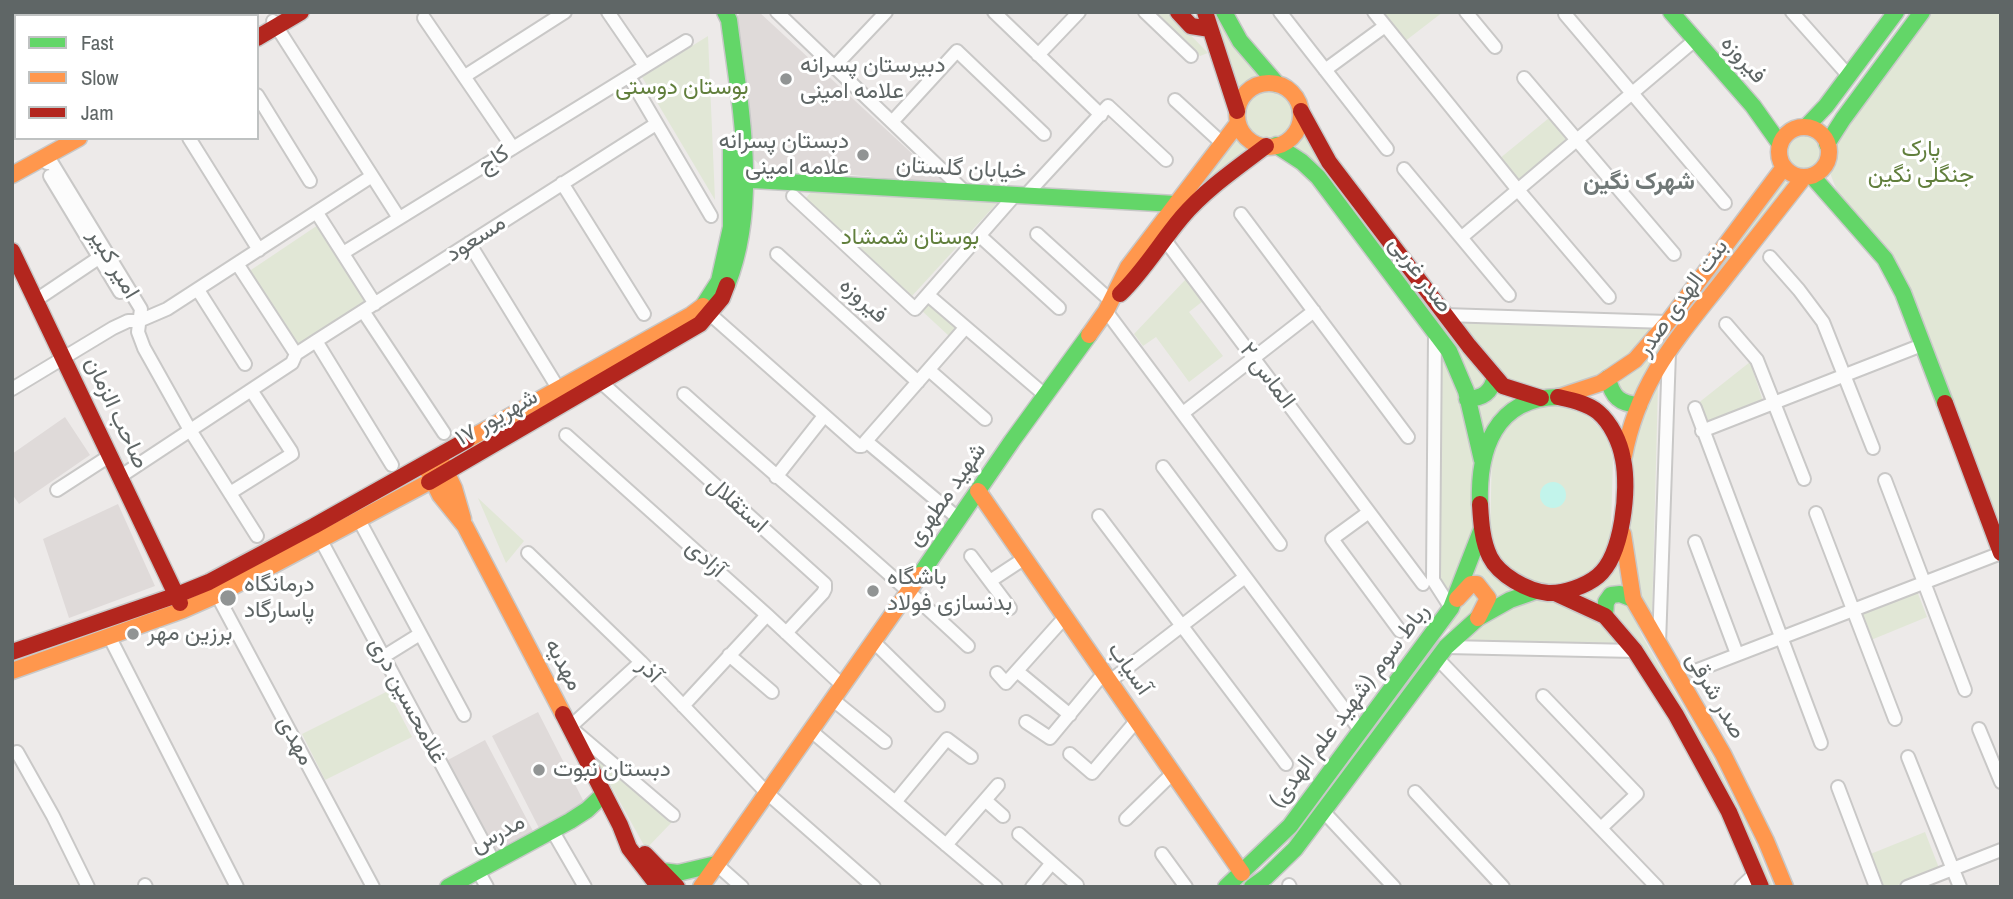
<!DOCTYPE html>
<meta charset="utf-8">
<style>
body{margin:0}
#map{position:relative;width:2013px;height:899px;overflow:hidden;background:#edeae9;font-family:"Archivo Narrow",sans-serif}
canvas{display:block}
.frame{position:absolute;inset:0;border:14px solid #5f6666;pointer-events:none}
.legend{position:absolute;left:14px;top:14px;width:245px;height:126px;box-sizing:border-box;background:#fff;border:2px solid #bfc2c2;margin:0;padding:9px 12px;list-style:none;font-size:21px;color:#5f6666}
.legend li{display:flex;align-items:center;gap:14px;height:35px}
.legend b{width:35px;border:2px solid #bfc2c2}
</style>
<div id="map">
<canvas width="2013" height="899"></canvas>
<div class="frame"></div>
<ul class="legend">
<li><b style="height:9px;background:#63d668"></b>Fast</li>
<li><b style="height:9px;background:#ff974d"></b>Slow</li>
<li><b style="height:9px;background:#b3261e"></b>Jam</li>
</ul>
</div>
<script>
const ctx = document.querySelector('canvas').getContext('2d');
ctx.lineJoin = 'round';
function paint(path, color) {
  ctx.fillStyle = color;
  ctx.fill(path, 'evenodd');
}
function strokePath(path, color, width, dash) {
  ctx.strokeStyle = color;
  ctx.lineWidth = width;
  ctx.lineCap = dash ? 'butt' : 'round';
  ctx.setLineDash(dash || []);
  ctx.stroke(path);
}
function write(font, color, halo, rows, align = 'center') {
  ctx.font = font + ' "Archivo Narrow",Vazirmatn,sans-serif';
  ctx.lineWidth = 6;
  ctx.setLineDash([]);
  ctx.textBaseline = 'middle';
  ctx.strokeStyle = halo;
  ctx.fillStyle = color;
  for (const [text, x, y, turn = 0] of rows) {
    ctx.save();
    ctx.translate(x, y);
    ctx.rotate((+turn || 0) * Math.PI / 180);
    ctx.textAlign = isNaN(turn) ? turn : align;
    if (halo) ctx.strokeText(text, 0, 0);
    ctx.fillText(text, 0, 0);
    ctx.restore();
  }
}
paint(new Path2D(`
 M741,12h18l186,172 -145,-14h-36l-14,-15 -14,-137z
 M65,417l25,38 -71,49 -7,-10v-40z
 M118,504l37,82 -86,32 -26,-79z
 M538,712l47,92 -46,24 -47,-92z
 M485,740l48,91 -39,20 -48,-90z`), '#dfdad9');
paint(new Path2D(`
 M1155,12h13l40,41 -8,3z
 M1211,12h5l49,66 -18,6 -7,9z
 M1381,12h62l-39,30z
 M1932,12h69v519l-94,-251 -10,-17 -60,-72 -7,-18 1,-25z
 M708,36l7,164 -73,-123z
 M1242 113a27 27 0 1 1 54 0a27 27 0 1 1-54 0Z
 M1549,118l20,25 -50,40 -20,-24z
 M1304,126l184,252 -7,13 -8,-3 -187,-241c10,-5 13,-12 18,-21z
 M1237,133l4,8 14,9 -113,106z
 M1788 153a17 17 0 1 1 34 0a17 17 0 1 1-34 0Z
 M1783,181l7,3 -155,211 -9,2 -7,-3 -3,-12z
 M813,190l185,12 -86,94 -107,-97z
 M318,225l50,74 -71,47 -49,-74z
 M1186,279l17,22 -14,11 34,44 -34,26 -33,-45 -13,9 -9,-12z
 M929,301l28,27 -8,8 -28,-26z
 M1457,321l196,8 -20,24 -36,23 -35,13 -22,2 -29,-11 -19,-17z
 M1440,348l23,52 14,66 -2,65 -23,65 -14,-21z
 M1750,362l13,39 -59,23 -7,-20z
 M1658,384l-6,235 -13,-25 -9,-49 -1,-72 12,-61z
 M1500,388l22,10c-23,11 -30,17 -38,41l-9,-35c14,2 18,-4 25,-16z
 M1539,405l35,2 14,9 12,12 9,15 4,16 -2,68 -4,26 -15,17 -15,11 -21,6 -34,-7 -24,-21 -8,-19 2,-90 19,-30 12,-8z
 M478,498l46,43 -18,22z
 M1481,549l38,43 -28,13 1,-17 -6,-8 -10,-4 -8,5z
 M1619,556l5,32 -26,18 -22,-11c23,-4 36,-17 43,-39z
 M1917,591l10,26 -56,23 -11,-26z
 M1474,593l8,10 -30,29 -5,-5 20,-30z
 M1551,599c31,11 47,23 71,46l-164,-3c27,-23 56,-41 93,-43z
 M1619,600l13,8 9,26 16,28 53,90 37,72 26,63h-7l-155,-277 3,-7z
 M388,691l24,46 -87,43 -23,-46z
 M595,757l77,65 -26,27z
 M1925,832l14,36 -46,19h-12l-13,-32z`), '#e1e7d6');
paint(new Path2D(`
 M1540 495a13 13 0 1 1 26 0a13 13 0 1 1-26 0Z`), '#c2f4eb');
const street = new Path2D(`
 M49,12l2,4
 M99,12l2,4
 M205,12l3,4
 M608,12l37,54
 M777,12l188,180
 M994,12l107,103
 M1145,12l46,44
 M1280,12l107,137
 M1374,12l144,178 91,107
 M1466,12l29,35
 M1792,12l56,63
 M1565,14l160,189
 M125,16l5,-4
 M424,18l89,130
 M273,21l126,197
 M1038,55l41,-43
 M835,66l51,-54
 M1325,70l60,-44
 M12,74l4,5
 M465,76l100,-64
 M1524,78l150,176
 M631,80l80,136
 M257,95l53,86
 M1175,100l48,44
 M892,122l65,-71 87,83
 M189,138l70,112
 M47,163h5l89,146 -3,23 6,16 46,82 67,106
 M1404,169l105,126
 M50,176l70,116
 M562,183l82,131
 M1026,195l82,-89 58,54
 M793,196l122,113 100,-114
 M317,213l58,91
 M1241,214l167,223
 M1037,234l75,68
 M980,236l79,72
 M1462,237l233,-197
 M1165,240l258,344
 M469,243l89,145
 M343,253l343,-212
 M777,254l141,128
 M1770,257l29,33 24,32 50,126
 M238,265l58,89
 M198,290l47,74
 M928,295l118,101
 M36,300l70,-47
 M363,311l81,122
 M1106,311l174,233
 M711,315l148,131h3l4,-5 99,-113
 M1444,315l224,7
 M1726,324l31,36 47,119
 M1435,333l-2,247 18,28
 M316,341l76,124
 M929,370l56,49
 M602,383l223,201v5l-2,4 -37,40
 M12,389l101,-61 15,-7h11l28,-12 205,-133
 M684,394c94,85 192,165 284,252
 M1695,408l126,335
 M1183,413l131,-102
 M1702,431l220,-86
 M566,435l201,180 75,70
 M866,441l93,78
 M1163,467l197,263
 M121,476l171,-113 4,-9 20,-13 340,-217
 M776,477l48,-61
 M1885,480l80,210
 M57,490l54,-35
 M230,493l62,-39 -1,-3 -40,-61
 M1369,512l-37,27 68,92
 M1816,513l79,206
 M1099,516l187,248
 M359,520l105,195
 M317,533l177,329
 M1695,542l42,112
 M528,553l113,109 125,130 108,95
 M971,556l39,52
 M990,581l35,-23
 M217,595l156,292
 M109,636l128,251
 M873,641l65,64
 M1659,644l10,-292
 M1446,647l189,4
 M729,655l43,37
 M383,657l37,-23
 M1437,658l220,229
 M641,662l-71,65 103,88
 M1017,671l53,44
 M1695,671l306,-118
 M997,673l9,10 59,-66
 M1110,681l135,-104
 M1543,696l94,98 -36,34
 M832,699l53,43
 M683,706l84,-91
 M1026,722l24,16 54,-65
 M1979,729l22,53
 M810,730l186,157
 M17,752l36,64 35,71
 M1070,754l22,19 45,-53
 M1908,757l52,130
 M1838,787l38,100
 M1415,792l88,95
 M985,800l18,16
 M896,801l51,-62 24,18
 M1323,811l71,76
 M1126,819l47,-46
 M552,830l33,57
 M1019,834l58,51
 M946,845l52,-60
 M1162,854l24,33
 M716,864l26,23
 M478,871l9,16
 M145,885l1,2
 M1289,885l1,2
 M1032,887l19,-23
 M1741,887l14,-13
 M1907,887l94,-37`);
const fast = new Path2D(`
 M725,12l4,8c11,86 31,183 -2,265
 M1224,12l16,29 37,43
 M1671,12l82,94 27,38
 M1806,127l20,-21 70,-94
 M1827,144l16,-25 79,-107
 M1276,145l26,17 16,15 131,174 17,40 16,69
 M1812,176l73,83 18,34 42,110
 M735,179l440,25
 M703,306l16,-25 12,-54v-81
 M1608,378c4,19 12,26 31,27
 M1467,399c16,-1 24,-6 28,-22
 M1480,504c-2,-54 15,-106 78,-107
 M920,575l92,-134 77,-106
 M1605,616l1,-14 5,-7 9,-1 13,5
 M662,871l16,2 38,-9
 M448,887l122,-66 17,-11 17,-16
 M1226,887l64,-61 161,-218 30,-77
 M1252,887l14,-10 29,-28 151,-202 32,-29 32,-18 26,-9`);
const slow = new Path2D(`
 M1237 115a32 32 0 1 1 64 0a32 32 0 1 1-64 0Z
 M1779 152a25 25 0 1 1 50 0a25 25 0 1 1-50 0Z
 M12,175l67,-37
 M1089,335l17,-24 22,-44 110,-144
 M1559,397l42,-14 34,-23 33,-38 116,-155
 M467,440l224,-125 12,-9
 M1624,456c14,-74 51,-115 96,-172 28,-36 56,-71 84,-107
 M442,463l12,25 9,31
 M427,469l13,26 25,31 98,188
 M978,491l264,382
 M1623,534l10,65 90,155 43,87 19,46
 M1457,599l14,-15h6l11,14 -10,20
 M12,671l171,-61 34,-15 212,-113
 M701,887l219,-312`);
const jam = new Path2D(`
 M1178,12l13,14 19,3
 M1205,12l32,99
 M257,38l44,-26
 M1301,111l28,51 140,184 34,40 38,12
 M12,251l168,352
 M1120,294c24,-23 40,-51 62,-77 24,-28 55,-49 84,-71
 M1945,403l56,150
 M429,482l271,-158 22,-26 5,-13
 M1480,504c1,17 2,37 10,53 9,18 37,34 58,36 15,1 38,-7 50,-17 25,-21 31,-87 25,-117 -3,-17 -12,-36 -25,-47 -11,-9 -27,-12 -40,-15
 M1555,593l50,23 30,35 41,64 53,97 32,75
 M12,652l165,-57 32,-13 105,-56 153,-86
 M563,714l57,111 9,23 30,39
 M645,854l32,33`);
strokePath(street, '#c9c8c7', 16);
strokePath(fast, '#c8c8c8', 19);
strokePath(slow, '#c8c8c8', 19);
strokePath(jam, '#c8c8c8', 19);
strokePath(street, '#fcfcfc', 12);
strokePath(fast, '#63d668', 16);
strokePath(slow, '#ff974d', 16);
strokePath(jam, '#b3261e', 16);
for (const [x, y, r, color] of [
 [786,79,7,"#919494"],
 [863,155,7,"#919494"],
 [873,591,7,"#919494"],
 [228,598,9,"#919494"],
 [133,634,7,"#919494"],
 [539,770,7,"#919494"]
]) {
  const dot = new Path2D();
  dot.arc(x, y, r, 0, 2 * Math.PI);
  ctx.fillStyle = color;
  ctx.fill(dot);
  strokePath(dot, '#fff', 2.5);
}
write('23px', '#5f6666', '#fff', [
 ["فیروزه",1743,60,48],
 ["کاج",494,160,-32],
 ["خیابان گلستان",961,169,3],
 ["مسعود",476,239,-33],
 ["امیر کبیر",113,264,59],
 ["صدر غربی",1420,275,53],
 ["بنت الهدی صدر",1683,298,-54],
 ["فیروزه",863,301,42],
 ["الماس ۲",1267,376,53],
 ["صاحب الزمان",116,413,65],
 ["۱۷ شهریور",497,418,-30],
 ["شهید مطهری",947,495,-55],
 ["استقلال",737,505,42],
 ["آزادی",705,559,42],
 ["مهدیه",563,665,62],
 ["آسیاب",1129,669,55],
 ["آذر",649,671,46],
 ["صدر شرقی",1715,696,60],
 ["غلامحسین دری",407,701,62],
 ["رباط سوم (شهید علم الهدی)",1350,706,-53],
 ["مهدی",295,741,62],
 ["مدرس",498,834,-28]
]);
write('23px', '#5f6666', '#fff', [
 ["دبیرستان پسرانه",800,66],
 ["علامه امینی",800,92],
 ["دبستان پسرانه",849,142,"right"],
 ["علامه امینی",849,168,"right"],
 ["باشگاه",887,578],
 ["بدنسازی فولاد",887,604],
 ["درمانگاه",244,585],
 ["پاسارگاد",244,611],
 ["برزین مهر",147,634],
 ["دبستان نبوت",553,770]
], 'left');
write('23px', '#617f3c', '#fff', [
 ["بوستان دوستی",682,88],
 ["پارک",1921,150],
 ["جنگلی نگین",1921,176],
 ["بوستان شمشاد",910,238]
]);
write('bold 24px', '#707877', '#fff', [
 ["شهرک نگین",1639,183]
]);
</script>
